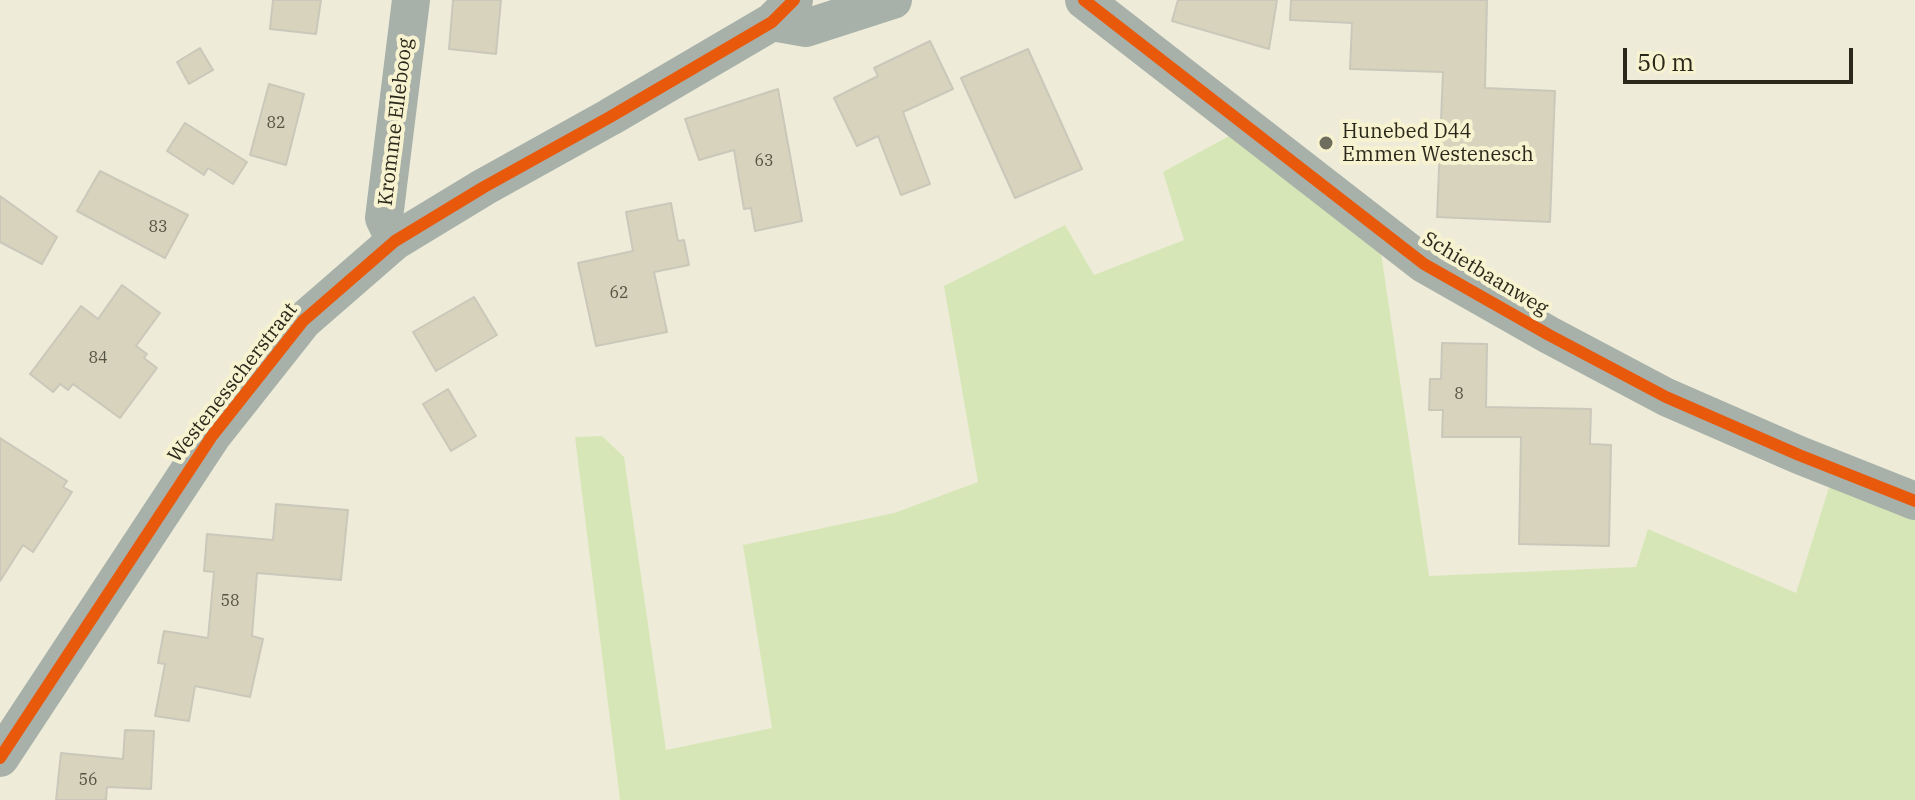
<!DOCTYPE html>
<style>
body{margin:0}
#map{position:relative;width:1915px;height:800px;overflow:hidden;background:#eeecd9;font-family:"IBM Plex Serif",serif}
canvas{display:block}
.scale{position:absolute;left:1623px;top:48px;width:230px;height:36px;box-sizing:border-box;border:4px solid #2a281b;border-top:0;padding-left:10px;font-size:24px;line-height:28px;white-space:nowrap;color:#2a281b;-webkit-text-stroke:6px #f7f2d0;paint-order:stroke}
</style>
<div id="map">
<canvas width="1915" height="800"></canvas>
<div class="scale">50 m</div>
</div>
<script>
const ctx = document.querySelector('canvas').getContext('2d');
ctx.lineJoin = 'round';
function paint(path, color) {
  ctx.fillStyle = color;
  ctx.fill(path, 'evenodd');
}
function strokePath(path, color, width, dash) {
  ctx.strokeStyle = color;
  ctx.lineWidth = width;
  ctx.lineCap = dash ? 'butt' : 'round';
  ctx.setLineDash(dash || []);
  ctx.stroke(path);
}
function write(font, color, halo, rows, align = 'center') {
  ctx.font = font + ' "IBM Plex Serif",serif';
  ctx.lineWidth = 8;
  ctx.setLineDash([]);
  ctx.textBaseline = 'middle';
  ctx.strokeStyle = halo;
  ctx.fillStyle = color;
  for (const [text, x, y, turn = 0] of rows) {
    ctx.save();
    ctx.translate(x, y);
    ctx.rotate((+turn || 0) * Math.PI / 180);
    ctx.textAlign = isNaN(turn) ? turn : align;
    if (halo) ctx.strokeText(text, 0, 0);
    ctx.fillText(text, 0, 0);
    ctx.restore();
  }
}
paint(new Path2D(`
 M1231,135l150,118 48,323 207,-9 12,-38 148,64 35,-112 84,30v289h-1295l-45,-363 27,-1 22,21 42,293 106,-22 -29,-183 151,-32 84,-31 -34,-196 121,-61 29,50 90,-35 -21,-68z`), '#d7e6b7');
const building = new Path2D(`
 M273,0h48l-5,34 -46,-5z
 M453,0h48l-5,54 -47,-5z
 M1178,0h99l-8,49 -97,-28z
 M1291,0h196l-2,88 70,3 -5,131 -113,-5 6,-145 -93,-3 2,-46 -62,-3z
 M930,41l23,48 -50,23 27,72 -29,11 -23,-59 -21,10 -23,-48 44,-22 -4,-8z
 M200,48l13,22 -24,14 -12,-22z
 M1028,49l54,120 -67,29 -54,-120z
 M269,84l35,10 -18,71 -36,-10z
 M778,89l24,132 -47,10 -4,-23 -7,1 -10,-59 -35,10 -14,-41z
 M185,123l62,39 -14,22 -25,-16 -4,7 -37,-24z
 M100,171l88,44 -23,43 -88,-47z
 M0,196l57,41 -15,27 -42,-22z
 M671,203l7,38 6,-1 5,25 -35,7 13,60 -71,14 -18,-83 55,-12 -7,-39z
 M122,285l38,28 -24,33 11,8 -3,4 13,10 -37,50 -47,-34 -5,6 -8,-6 -7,8 -23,-18 51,-68 17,13z
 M474,297l23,38 -61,36 -23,-39z
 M1442,343l45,1 -1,63 105,2 -1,35 21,1 -2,101 -90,-2 2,-107h-79l1,-27h-14l1,-31h11z
 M448,389l28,47 -25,15 -28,-47z
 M0,438l67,43 -4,6 9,5 -39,60 -10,-7 -23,36z
 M276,504l72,6 -7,70 -84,-7 -5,63 11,3 -13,58 -55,-11 -6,35 -34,-5 10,-52 -7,-1 6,-32 44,7 6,-66 -10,-1 3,-37 66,6z
 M125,730l29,1 -3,58 -44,-2 -1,13h-50l5,-47 62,6z`);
paint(building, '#d7d3bc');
strokePath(building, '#cac8ba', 2);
strokePath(new Path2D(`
 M1084,0l340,264 125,71 117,62 133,58 116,46
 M772,22l34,6 87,-28
 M395,241l-11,-23 27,-218
 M0,758l212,-322 91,-115 92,-80 89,-54 126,-70 162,-95 22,-22`), '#a8b1a9', 38);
strokePath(new Path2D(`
 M1084,0l340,264 125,71 117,62 133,58 116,46
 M0,758l212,-322 91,-115 92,-80 89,-54 126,-70 162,-95 22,-22`), '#e8590c', 12);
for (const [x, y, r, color] of [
 [1326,143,8,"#6f6d5e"]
]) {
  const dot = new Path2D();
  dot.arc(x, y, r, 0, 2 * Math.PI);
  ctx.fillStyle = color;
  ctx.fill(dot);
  strokePath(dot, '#f7f2d0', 3);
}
write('16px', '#555343', null, [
 ["82",276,123],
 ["63",764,161],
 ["83",158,227],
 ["62",619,293],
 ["84",98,358],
 ["8",1459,394],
 ["58",230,601],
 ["56",88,780]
]);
write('20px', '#2a281b', '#f7f2d0', [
 ["Kromme Elleboog",396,122,-83],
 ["Schietbaanweg",1485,274,31],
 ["Westenesscherstraat",233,383,-52]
]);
write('20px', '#2a281b', '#f7f2d0', [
 ["Hunebed D44",1342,132],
 ["Emmen Westenesch",1342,155]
], 'left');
</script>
